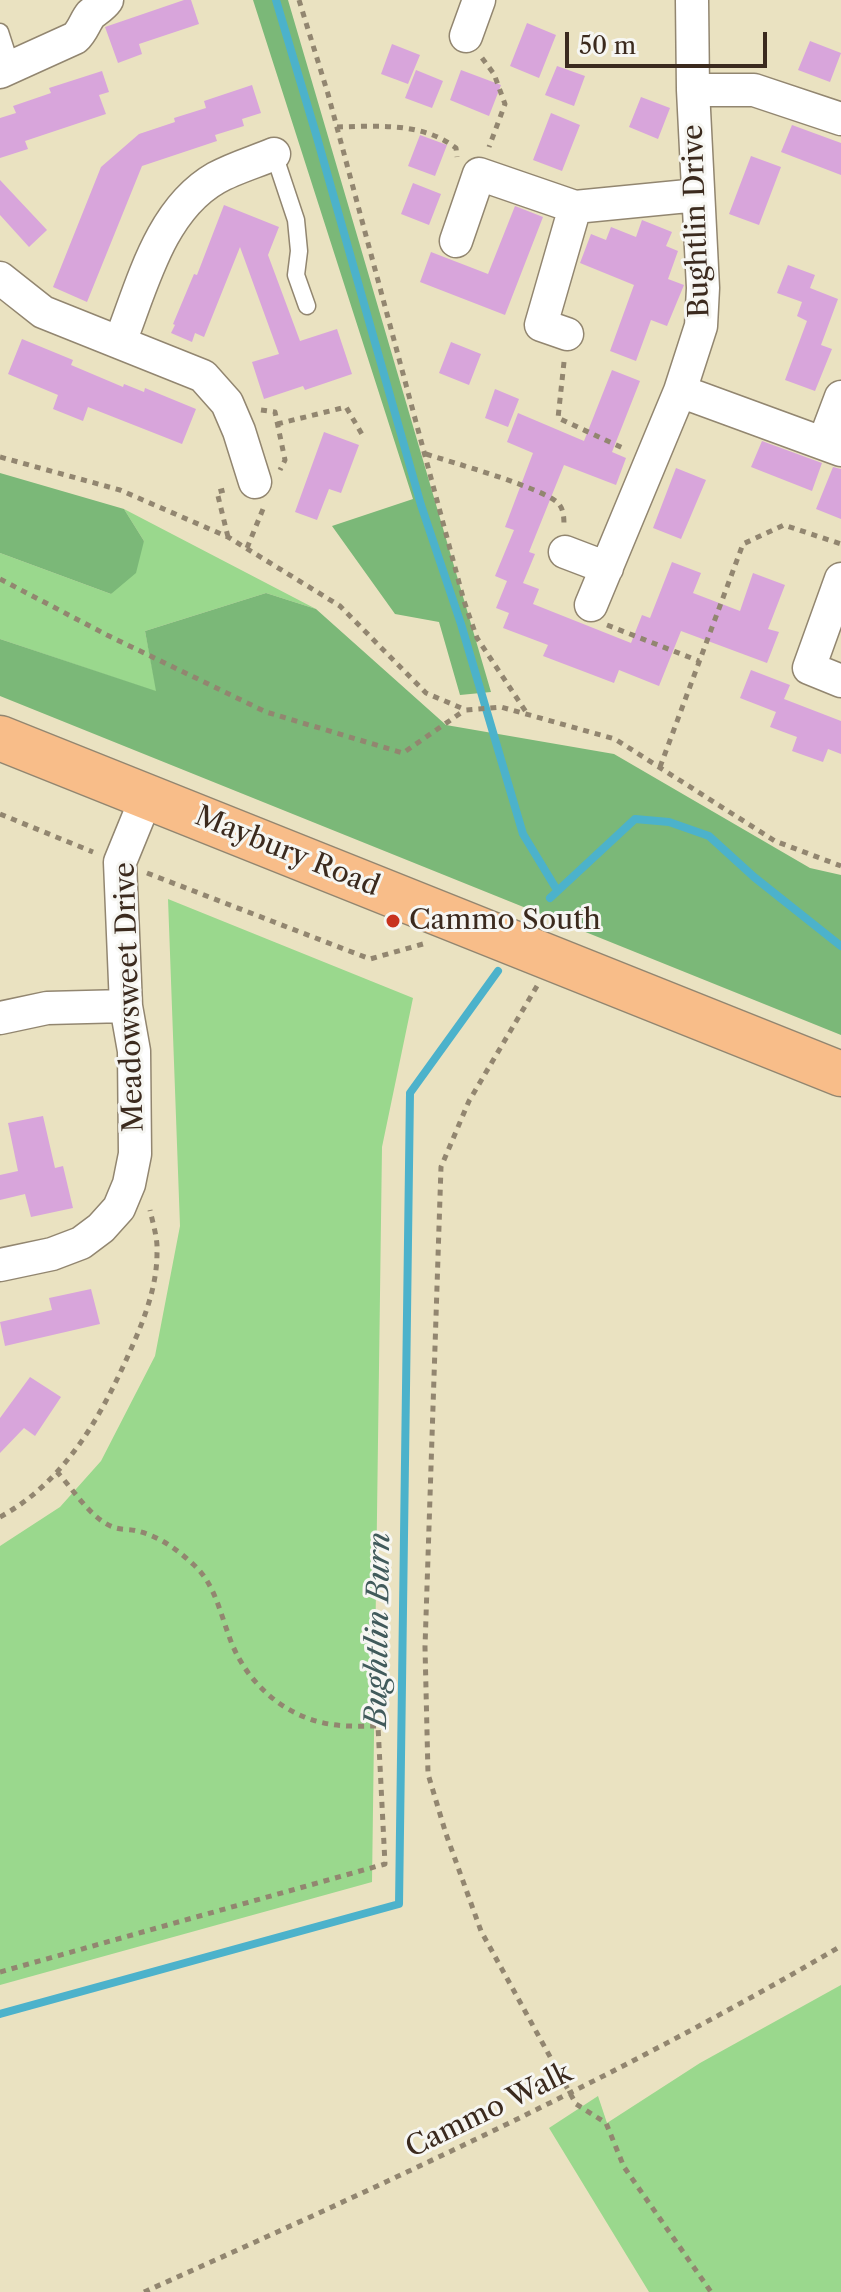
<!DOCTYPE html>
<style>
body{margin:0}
#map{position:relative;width:841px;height:2292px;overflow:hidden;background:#eae2c1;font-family:"Libre Caslon Text",serif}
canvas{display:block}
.scale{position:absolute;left:565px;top:32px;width:202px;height:36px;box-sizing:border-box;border:4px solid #3b2a1e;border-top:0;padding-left:10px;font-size:24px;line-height:28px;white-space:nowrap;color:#3b2a1e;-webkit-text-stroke:6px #f6f6f2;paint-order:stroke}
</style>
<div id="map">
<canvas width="841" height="2292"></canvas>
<div class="scale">50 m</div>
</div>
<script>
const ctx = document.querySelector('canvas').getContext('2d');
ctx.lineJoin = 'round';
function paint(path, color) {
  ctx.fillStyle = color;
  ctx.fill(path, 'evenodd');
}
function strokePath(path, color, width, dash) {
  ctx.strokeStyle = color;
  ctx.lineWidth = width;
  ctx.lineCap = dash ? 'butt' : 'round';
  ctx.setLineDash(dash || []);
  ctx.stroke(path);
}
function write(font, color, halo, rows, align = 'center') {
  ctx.font = font + ' "Libre Caslon Text",serif';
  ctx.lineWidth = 6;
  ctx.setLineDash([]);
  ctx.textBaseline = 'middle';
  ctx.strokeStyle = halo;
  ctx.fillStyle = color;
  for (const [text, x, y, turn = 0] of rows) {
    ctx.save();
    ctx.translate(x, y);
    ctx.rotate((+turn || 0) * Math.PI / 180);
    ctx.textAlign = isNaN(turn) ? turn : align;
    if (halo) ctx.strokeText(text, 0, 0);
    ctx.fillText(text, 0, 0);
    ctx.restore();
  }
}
paint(new Path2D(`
 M124,509l192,100 -50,-16 -121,38 12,61 -157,-53v-86l111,41 33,-53z
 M168,899l245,99 -31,149 -10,735 -372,103v-439l60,-39 41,-46 54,-105 25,-130z
 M841,1985v307h-192l-100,-164 49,-32 9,27 93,-60z`), '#9ad88d');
paint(new Path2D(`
 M253,0h35l203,692 -31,3 -21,-73 -44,-8 -63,-88 81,-27z
 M0,473l124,36 20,32 -8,32 -25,21 -111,-41z
 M266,593l50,16 130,116 168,29 196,114 31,7v160l-841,-339v-57l156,52 -11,-60z`), '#7bb878');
strokePath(new Path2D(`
 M276,0l40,134 105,371 40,119 62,210 34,56
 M550,898l85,-79 34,3 40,14 45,41 87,69
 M0,2014l399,-110 11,-811 88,-122`), '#4cb2cb', 8);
paint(new Path2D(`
 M184,0h7l8,24 -60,20 3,10 -24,9 -13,-36z
 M527,23l29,12 -17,43 -29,-12z
 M810,41l31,12 -11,29 -32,-12z
 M392,44l28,11 -12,29 -27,-10z
 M557,66l28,10 -11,30 -29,-11z
 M416,70l27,11 -11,27 -27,-10z
 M461,70l40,15 -12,31 -39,-16z
 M102,71l7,21 -10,3 7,19 -81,27 3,8 -28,9v-40l16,-5 -3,-7 38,-13 -2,-5z
 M252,85l9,28 -19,6 2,7 -29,9 2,6 -75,25 -55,136 -34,-15 48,-120 38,-33 36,-12 -1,-4 32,-10 -2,-7z
 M641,97l29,11 -12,31 -29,-12z
 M551,113l29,12 -18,46 -29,-11z
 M792,125l49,18v32l-60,-23z
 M420,135l27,10 -12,31 -27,-10z
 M751,156l30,11 -22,58 -30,-11z
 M0,180l47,50 -18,17 -29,-32z
 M413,183l28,11 -12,31 -28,-11z
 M224,205l55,22 -11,28 32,86 37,-12 15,45 -47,16 -2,-4 -39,13 -12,-37 27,-8 -39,-107 -36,90 -9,-4 -3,9 -21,-9 4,-8 -2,-1 21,-50 3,1z
 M515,206l28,11 -38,98 -85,-33 11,-30 57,22z
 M642,220l30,12 -6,14 12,5 -10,28 16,6 -17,41 -16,-6 -15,41 -26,-10 24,-66 -54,-22 11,-29 15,6 5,-13 25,10z
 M788,265l27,10 -5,13 28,11 -17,46 11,4 -17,42 -30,-11 22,-59 -10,-5 5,-14 -25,-9z
 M22,339l51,21 -2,5 52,22 1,-3 20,8 1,-4 51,21 -14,35 -94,-37 -5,14 -30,-12 5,-14 -50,-21z
 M451,342l30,12 -12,31 -30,-12z
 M612,370l28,11 -28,71 14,6 -10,27 -52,-20 -35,87 6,2 -12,29 16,6 -6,15 98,39 11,-28 8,3 22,-56 29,11 -8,20 47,18 13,-38 32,12 -17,44 11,3 -12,31 -86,-32 -22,55 -40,-16 -5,13 -71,-27 5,-11 -45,-17 6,-15 -13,-5 11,-27 -12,-5 19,-46 -9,-3 28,-74 -26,-11 11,-29 66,28z
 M495,389l24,10 -11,28 -23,-9z
 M324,432l35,13 -18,48 -12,-4 -12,31 -22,-8z
 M762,441l60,22 -10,28 -61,-24z
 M833,467l8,2v50l-25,-10z
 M676,468l30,12 -25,59 -28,-11z
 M751,670l39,15 -6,14 57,22v33l-13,-5 -5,13 -31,-11 5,-14 -27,-10 6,-15 -36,-14z
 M43,1116l12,52 8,-2 10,42 -42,9 -6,-23 -25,6v-25l18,-4 -10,-48z
 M91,1289l9,35 -95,22 -5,-24 52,-12 -3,-12z
 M30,1377l31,20 -26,39 -11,-8 -24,25v-35z`), '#d8a5db');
const service = new Path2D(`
 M0,32l11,34
 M274,154l22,66 3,31 -3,24 11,31`);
const minor = new Path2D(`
 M466,36l13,-36
 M0,72l75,-34c8,-7 10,-17 16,-24 6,-5 11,-7 16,-14
 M693,90h61l87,29
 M456,241l23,-67 96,33 123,-12
 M0,278l43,34 160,64 24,27 12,28 16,51
 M567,334l-26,-9 34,-118
 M120,342c22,-56 40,-132 96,-164 18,-10 39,-16 58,-24
 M680,391l161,59
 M824,442l17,-45
 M565,552l42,16
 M841,579l-32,89 32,13
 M591,605l89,-214 21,-65 2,-38 -10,-198 -1,-90
 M0,1018l47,-10 79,-2
 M0,1265l52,-11 29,-11 20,-15 18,-20 10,-24 6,-30 -1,-103 -8,-45 -6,-144 27,-66`);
const primary = new Path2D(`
 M0,738l841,336`);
strokePath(service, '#928670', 19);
strokePath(minor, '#928670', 35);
strokePath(primary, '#928670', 47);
strokePath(new Path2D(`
 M299,0l29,94 136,507 13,37 49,74
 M482,58l12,16 11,30 -16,43
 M337,127c41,-1 85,-5 119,21l1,9
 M564,362l-6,56 67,31
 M261,410l14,2 10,48 -5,10
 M277,424l69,-17 17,29
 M426,454c25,8 117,34 132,49 6,6 6,16 6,24
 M0,457l120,33 108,47 112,69 86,87 40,17 35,-3 114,32 160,102 66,25
 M228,537l-11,-45 12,-3
 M247,548l16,-39
 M0,579l107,56 159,77 137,41 62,-43
 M607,625l92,36
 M660,767l83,-223 41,-19 57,19
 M0,814l93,38
 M147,873l223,86 53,-15
 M537,986l-68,115 -28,66 -16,480 3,127 18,60 35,97 95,173 30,19 18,44 87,125
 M0,1517c63,-34 99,-97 127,-159 15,-33 30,-69 30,-105 1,-14 -4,-29 -7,-43
 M0,1972l385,-108 -7,-138c-16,0 -33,1 -49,-2 -47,-8 -85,-44 -100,-88 -9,-24 -15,-53 -35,-71 -16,-15 -35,-29 -57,-34 -7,-2 -17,-1 -24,-4 -23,-9 -39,-37 -56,-55
 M144,2292c237,-106 473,-214 697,-346`), '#928670', 5, [6, 6]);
strokePath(service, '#fff', 16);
strokePath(minor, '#fff', 32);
strokePath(primary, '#f8bd89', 44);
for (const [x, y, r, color] of [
 [393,921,8,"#c8321e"]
]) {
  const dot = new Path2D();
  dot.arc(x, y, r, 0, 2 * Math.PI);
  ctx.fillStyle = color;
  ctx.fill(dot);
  strokePath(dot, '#f6f6f2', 3);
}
write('28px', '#3b2a1e', '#f6f6f2', [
 ["Bughtlin Drive",697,221,-92],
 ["Maybury Road",287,852,22],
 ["Meadowsweet Drive",130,997,-92],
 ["Cammo Walk",489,2111,-26]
]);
write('28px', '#3b2a1e', '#f6f6f2', [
 ["Cammo South",409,921]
], 'left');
write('italic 30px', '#415a5b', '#f6f6f2', [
 ["Bughtlin Burn",379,1630,-89]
]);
</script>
